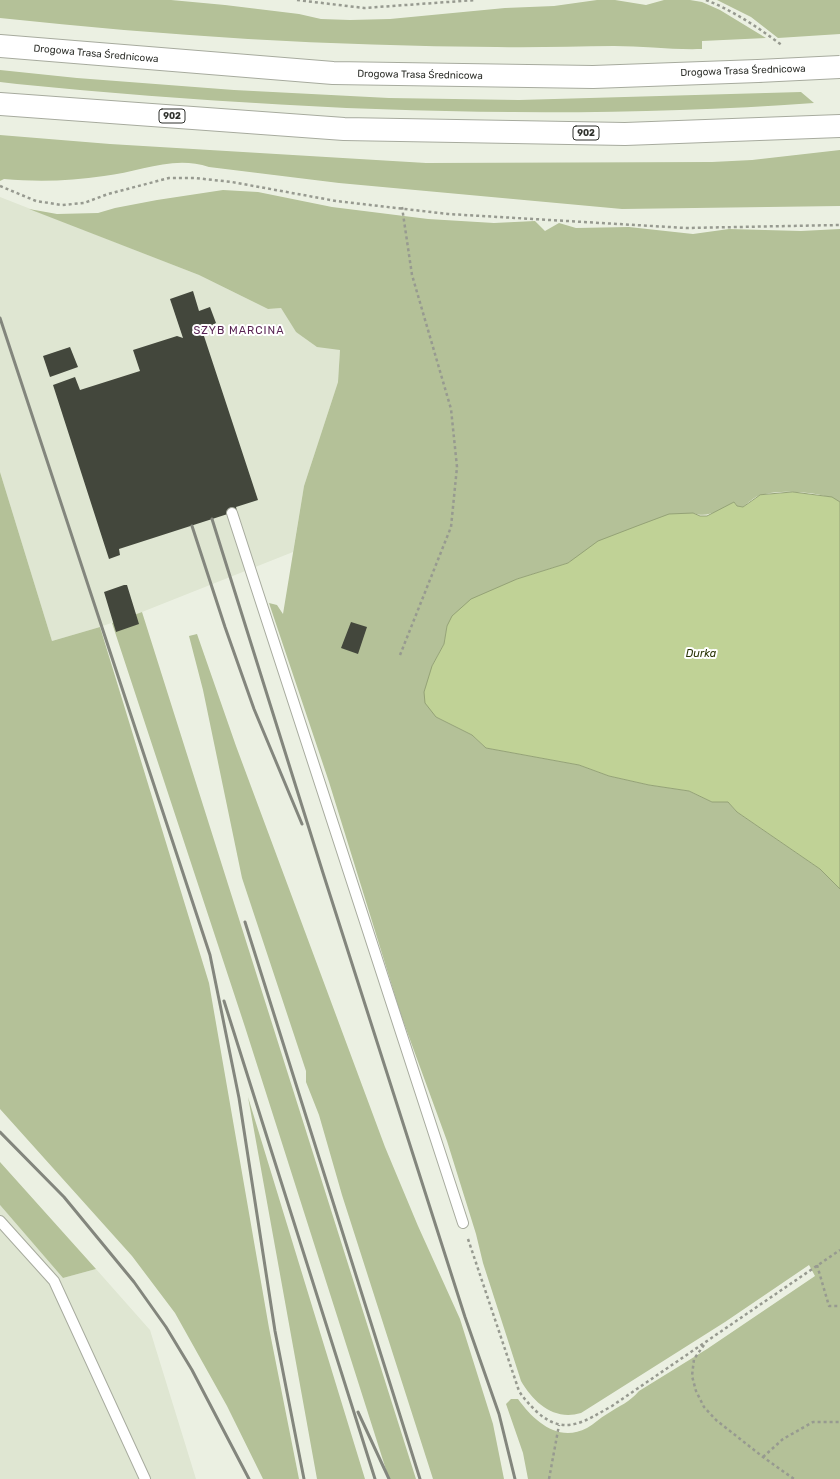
<!DOCTYPE html>
<meta charset="utf-8">
<style>
body{margin:0}
canvas{display:block;background:#ebf0e2}
</style>
<canvas width="840" height="1479"></canvas>
<script>
const ctx = document.querySelector('canvas').getContext('2d');
ctx.lineJoin = 'round';
function paint(path, color) {
  ctx.fillStyle = color;
  ctx.fill(path, 'evenodd');
}
function strokePath(path, color, width, dash) {
  ctx.strokeStyle = color;
  ctx.lineWidth = width;
  ctx.lineCap = dash ? 'butt' : 'round';
  ctx.setLineDash(dash || []);
  ctx.stroke(path);
}
function write(font, color, halo, rows, align = 'center') {
  ctx.font = font + ' Rubik,sans-serif';
  ctx.lineWidth = 4;
  ctx.setLineDash([]);
  ctx.textBaseline = 'middle';
  ctx.strokeStyle = halo;
  ctx.fillStyle = color;
  for (const [text, x, y, turn = 0] of rows) {
    ctx.save();
    ctx.translate(x, y);
    ctx.rotate((+turn || 0) * Math.PI / 180);
    ctx.textAlign = isNaN(turn) ? turn : align;
    if (halo) ctx.strokeText(text, 0, 0);
    ctx.fillText(text, 0, 0);
    ctx.restore();
  }
}
paint(new Path2D(`
 M0,197l199,78 69,34 13,-1 15,24 44,18 -2,32 -34,104 -11,66 -151,60 -42,15 -48,14 -52,-169z
 M0,1205l63,73 33,-9 54,61 46,149h-196z`), '#dfe6d2');
paint(new Path2D(`
 M0,0h171l54,5 74,9 22,5 29,1 40,-1 115,-11 49,-2 43,-6h18l31,5 18,-5h26l12,2 18,8 46,28 -64,3v8c-29,1 -59,-3 -88,-3 -39,0 -78,2 -117,1 -166,-1 -332,-11 -497,-29z
 M717,0h123v34l-62,4 -27,-21z
 M0,70l77,8 157,12 155,8 130,2 282,-8 13,11c-264,19 -533,7 -797,-19l-17,-2z
 M0,135l110,9 316,19 286,-1 40,-2 88,-10v56l-218,3 -283,-26 -130,-16c-36,-12 -69,5 -105,9 -33,5 -67,6 -100,3l-4,2z
 M223,190l35,2 74,15 96,12 66,4 41,-2 10,10 14,-8 17,5 53,-1 64,7 36,-5 72,2 39,-2v273c-18,-11 -59,-13 -79,-7 -6,1 -13,8 -18,12l-6,-1 -3,-4c-13,7 -26,17 -41,11l-115,44 -10,6 -51,16 -70,47 -3,18 -12,22 4,51 36,18 14,13 93,17 30,11 40,9 40,6 23,11h16l9,10 83,57 20,20v590h-312l-5,-26 -17,-49 5,-5h7c16,22 40,44 69,29 7,-4 13,-10 20,-14 12,-8 23,-12 32,-23l68,-42 108,-73 -6,-11 -84,57 -144,91c-27,8 -47,-10 -60,-32l-38,-118 -7,-29 -29,-93 -46,-126 -72,-233 -60,-179 8,2 6,9 21,-128 34,-104 2,-32 -23,-3 -21,-15 -15,-24 -13,1 -69,-34 -170,-66 28,5 41,-1 17,-5 42,-8z
 M0,472l52,169 48,-14 109,356 60,345 30,151h-36l-36,-73 -52,-93 -43,-57 -132,-147z
 M142,612l274,867h-27l-144,-452 -133,-404z
 M197,634l39,112 149,401 33,79 42,93 33,105 11,55h-71l-91,-284 -23,-80 -13,-33v-11l-64,-193 -39,-188 -14,-54z
 M248,1097l117,382h-48z
 M0,1162l96,107 -33,9 -63,-73z`), '#b4c198');
const water = new Path2D(`
 M793,492l39,5 8,5v387l-20,-20 -83,-57 -9,-10h-16l-23,-11 -40,-6 -40,-9 -30,-11 -93,-17 -14,-13 -36,-18 -11,-14 -1,-11 8,-26 12,-22 3,-18 5,-10 19,-17 46,-20 51,-16 30,-22 39,-15 32,-12 24,-1 7,3h7l27,-14 3,4 6,1 17,-12z`);
paint(water, '#c0d296');
strokePath(water, '#94a276', 1);
paint(new Path2D(`
 M193,291l6,20 11,-4 6,16 -14,7 56,170 -22,7 1,4 -118,38 1,6 -11,4 -56,-174 22,-8 5,13 60,-19 -7,-21 44,-14 6,2 -13,-39z
 M70,347l8,20 -28,10 -7,-21z
 M124,585h3l12,39 -23,8 -12,-40z
 M351,622l16,5 -9,27 -17,-6z`), '#43473c');
const service = new Path2D(`
 M232,513l231,710
 M0,1221l54,60 91,198`);
const primary = new Path2D(`
 M0,46l333,27 260,4 165,-6
 M0,104l344,25 281,5 215,-8`);
strokePath(service, '#a7ab9e', 12);
strokePath(primary, '#a7ab9e', 24);
strokePath(new Path2D(`
 M297,0l67,8 112,-8
 M706,0c28,11 53,28 77,46
 M0,186l36,15 26,4 22,-2 24,-9 61,-16h26l37,4 104,19 112,13 238,14 154,-3
 M400,655l51,-128 6,-60 -6,-58 -39,-134 -10,-68
 M468,1239l51,152c5,8 11,14 18,21 28,25 48,9 75,-6l228,-156
 M817,1265l12,41h11
 M704,1345l-10,14 -2,17 4,15 8,16 12,13 47,37 31,22
 M763,1457l20,-18 30,-17h27
 M549,1479l10,-54`), '#979a90', 2.5, [3, 3]);
strokePath(service, '#fff', 10);
strokePath(primary, '#fff', 22);
strokePath(new Path2D(`
 M0,318l210,637 29,143 36,233 29,148
 M212,519l111,354 142,444 34,97 16,65
 M192,526l33,101 29,82 48,115
 M245,922l175,557
 M224,1001l151,478
 M0,1132l64,65 70,85 32,45 26,43 57,109
 M358,1412l31,67`), '#83867d', 3);
const primaryBridge = new Path2D(`
 M758,71l82,-4`);
strokePath(primaryBridge, '#a7ab9e', 24, []);
strokePath(primaryBridge, '#fff', 22);
for (const [x, y, w] of [
 [172,116,26],
 [586,133,26]
]) {
  const box = new Path2D();
  box.roundRect(x - w / 2, y - 7, w, 14, 3);
  ctx.fillStyle = '#fff';
  ctx.fill(box);
  strokePath(box, '#2f312c', 1);
}
write('bold 9px', '#2f312c', null, [
 ["902",172,116],
 ["902",586,133]
]);
write('10px', '#2f312c', '#fff', [
 ["Drogowa Trasa Średnicowa",96,54,5],
 ["Drogowa Trasa Średnicowa",743,71,-2],
 ["Drogowa Trasa Średnicowa",420,75,1]
]);
ctx.letterSpacing = '1px';
write('11px', '#582453', '#fff', [
 ["SZYB MARCINA",239,331]
]);
ctx.letterSpacing = '0px';
write('italic 11px', '#293305', '#fff', [
 ["Durka",701,654]
]);
</script>
